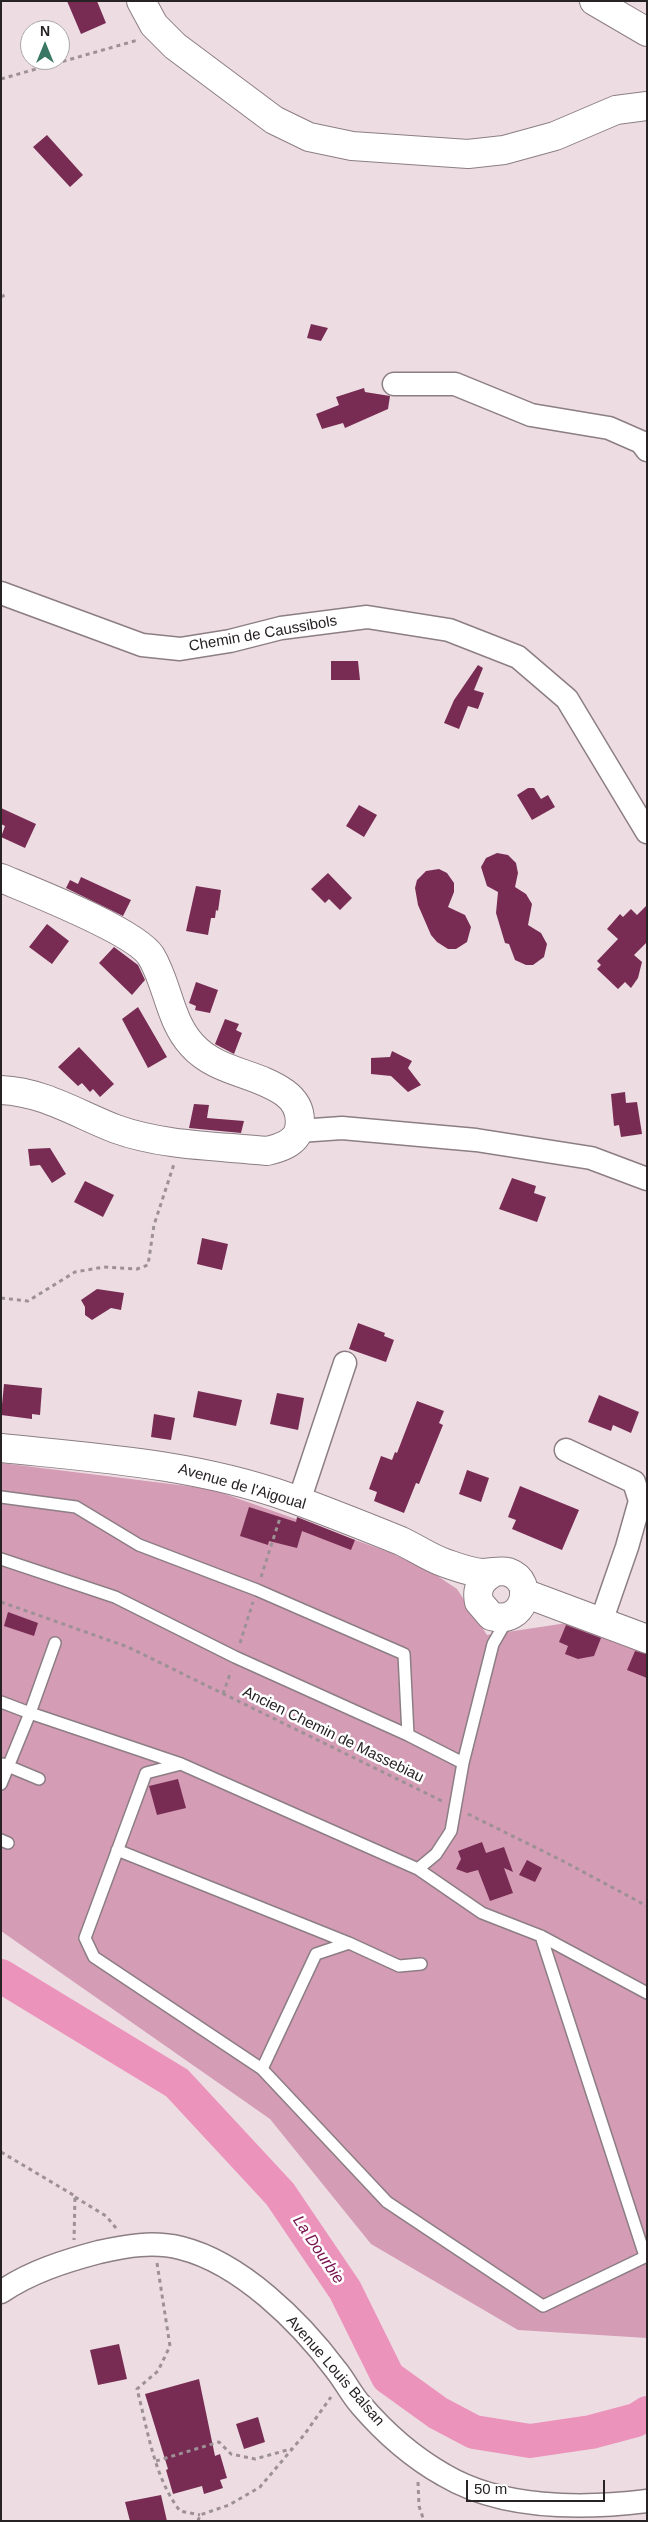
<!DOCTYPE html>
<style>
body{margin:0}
#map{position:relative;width:648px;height:2522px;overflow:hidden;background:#eddde3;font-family:Helvetica,sans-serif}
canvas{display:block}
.frame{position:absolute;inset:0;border:2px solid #272224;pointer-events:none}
.north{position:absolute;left:20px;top:20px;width:50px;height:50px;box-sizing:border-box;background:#fff;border:1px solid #a9a7a7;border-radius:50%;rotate:0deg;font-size:14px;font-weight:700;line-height:20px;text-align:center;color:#272224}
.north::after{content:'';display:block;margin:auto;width:18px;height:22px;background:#3a7865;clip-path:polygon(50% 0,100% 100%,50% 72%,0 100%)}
.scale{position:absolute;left:466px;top:2480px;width:139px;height:22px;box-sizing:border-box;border:2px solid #272224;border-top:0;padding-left:6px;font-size:15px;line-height:18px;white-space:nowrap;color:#272224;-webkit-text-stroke:4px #fff;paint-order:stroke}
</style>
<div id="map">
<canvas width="648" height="2522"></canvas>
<div class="frame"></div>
<div class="north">N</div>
<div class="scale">50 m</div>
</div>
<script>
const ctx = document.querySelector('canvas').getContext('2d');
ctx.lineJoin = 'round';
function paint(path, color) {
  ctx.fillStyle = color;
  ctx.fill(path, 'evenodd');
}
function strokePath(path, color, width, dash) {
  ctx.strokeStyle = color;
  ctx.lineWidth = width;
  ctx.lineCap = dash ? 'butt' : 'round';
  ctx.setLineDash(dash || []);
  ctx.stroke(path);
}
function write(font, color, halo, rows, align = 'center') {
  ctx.font = font + ' Helvetica,sans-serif';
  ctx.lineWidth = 5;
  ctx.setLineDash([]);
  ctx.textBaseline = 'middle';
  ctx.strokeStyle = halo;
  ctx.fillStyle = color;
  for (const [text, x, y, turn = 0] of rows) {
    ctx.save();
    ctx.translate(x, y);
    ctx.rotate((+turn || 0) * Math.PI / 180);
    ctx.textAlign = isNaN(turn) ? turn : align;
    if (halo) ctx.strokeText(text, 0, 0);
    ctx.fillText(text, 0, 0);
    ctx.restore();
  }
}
paint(new Path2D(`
 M1,1463l210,26 178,63 41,19 27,18 30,46 80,-12 80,30v685l-129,-8 -147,-86 -101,-125 -269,-188z`), '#d59cb5');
strokePath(new Path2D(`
 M1,1976l176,107 103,111 65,96 43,87 50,36 36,19 56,9 61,-9 45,-12 11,-7`), '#eb93bb', 34);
paint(new Path2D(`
 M67,1h30l9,22 -25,11z
 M47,135l36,40 -13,12 -37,-40z
 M311,324l17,4 -7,13 -14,-3z
 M364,388l1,4 25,4 -2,13 -43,19 -2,-5 -21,6 -6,-15 23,-9 -3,-8z
 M331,661h27l2,19h-29z
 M478,665l5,3 -9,22 10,3 -6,16 -10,-3 -9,23 -15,-6 10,-23z
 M528,788h6l7,11 7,-4 7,12 -23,13 -15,-25z
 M359,805l18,10 -13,22 -18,-11z
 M1,808l35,16 -11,24 -24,-11 4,-11 -4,-2z
 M497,853l11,2 8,8 2,10 -3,14 11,7 6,10 -4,21 13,8 6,11 -3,13 -11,8h-7l-11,-5 -6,-16 -4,-1 -9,-30 2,-21 -11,-6 -6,-19 5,-9z
 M439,869l8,4 7,10v9l-6,15 17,8 6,12 -4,15 -11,7h-8l-11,-7 -6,-7 -13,-30 -3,-17 2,-8 9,-9z
 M328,873l24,25 -12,12 -11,-11 -4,4 -14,-14z
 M81,877l50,23 -8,16 -57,-28 4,-8 8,4z
 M196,886l25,4 -3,21 -2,-1 -1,8h-4l-3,17 -22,-4z
 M647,905v37l-13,13 8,7 -4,16 -7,10 -6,-6 -7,7 -21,-20 4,-4 -4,-4 21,-22 -11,-10 13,-15 3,3 8,-8 6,6z
 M47,924l22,17 -17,23 -23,-17z
 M114,947l24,18 7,15 -13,15 -33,-32z
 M196,982l22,8 -8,23 -15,-3 1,-4 -7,-3z
 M138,1007l29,50 -19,11 -26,-49z
 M225,1019l14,5 -3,6 6,3 -8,21 -19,-10z
 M79,1047l35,37 -14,13 -7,-8 -3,3 -8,-9 -4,3 -20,-19z
 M392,1051l20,10 -4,7 13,17 -13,7 -17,-16 -20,-2v-16l19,-1z
 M625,1092l1,11 11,-1 5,32 -21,3 -2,-12 -5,1 -3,-32z
 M194,1104l15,1 -2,13 37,3 -3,12 -52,-5z
 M50,1148l16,26 -14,9 -12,-18 -10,1 -2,-17z
 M512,1178l24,8 -2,7 12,4 -9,25 -38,-13z
 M85,1181l29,14 -11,22 -29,-15z
 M202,1238l26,6 -6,26 -25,-6z
 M97,1289l27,4 -3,17 -10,-2 -19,12 -7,-5v-8l-4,-7z
 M358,1323l27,10 -1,3 10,4 -8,22 -37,-13z
 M4,1384l38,4 -2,27 -8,-1v5l-31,-4z
 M198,1391l44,9 -6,26 -43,-9z
 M277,1393l27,5 -6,32 -28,-6z
 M599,1395l40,17 -8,21 -18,-8 -2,6 -23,-9z
 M417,1401l27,10 -5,12 4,2 -24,59 -3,-1 -12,30 -30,-12 3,-9 -8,-3 12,-33 11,4 3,-8 2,1z
 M154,1414l21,4 -4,22 -20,-3z
 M467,1470l22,8 -8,24 -22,-8z
 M520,1486l59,24 -17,40 -50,-21 4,-9 -8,-3z
 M249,1507l47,15 1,-5 58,23 -4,10 -49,-19 -5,17 -28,-7 -1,4 -28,-9z
 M8,1612l30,11 -4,13 -30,-10z
 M566,1625l35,13 -7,18 -16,3 -13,-5 3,-8 -9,-4z
 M635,1651l12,3v24l-20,-8z
 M178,1779l8,29 -29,7 -8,-29z
 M482,1842l4,11 18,-6 9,25 -9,-4 9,25 -23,8 -12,-31 -11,3 -11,-4 5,-10 -3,-8z
 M527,1860l15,8 -7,14 -16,-7z
 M119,2344l8,35 -29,6 -8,-35z
 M199,2379l16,77 5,-2 7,24 -7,2 3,8 -19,6 -2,-8 -29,8 -7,-24 2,-1 -23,-75z
 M258,2417l7,25 -21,7 -8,-25z
 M161,2495l6,26h-37l-5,-19z`), '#782c53');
const lane = new Path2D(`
 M1,1497l75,10 63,38 118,45 147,64 4,81
 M1,1559l114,38 120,60 173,78 55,28
 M508,1618l-15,26 -30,119 -12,68 -15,23 -18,15 -237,-105 -35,9 -61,165 9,19 168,112 125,133 156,104 104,-50
 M1,1702l29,11 25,-70
 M3,1764l36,15
 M1,1784l29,-71 151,51
 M1,1840l7,3
 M117,1850l232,93
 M418,1869l64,44 59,23 106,57
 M541,1936l104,320
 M262,2069l54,-115 33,-11 50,23 22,-2`);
const street = new Path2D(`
 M394,384h61l76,31 78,13 32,14 6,8
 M1,593l141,52 38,4 50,-8 51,-13 86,-11 82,13 69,27 49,42 80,133
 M299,1131l43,-3 134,12 115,18 56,21
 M566,1450l68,32 6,19 -13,46 -26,75
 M299,1501l46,-138
 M1,2292c29,-20 64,-31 98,-40 27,-6 54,-11 82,-4 60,15 119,74 155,122 9,11 15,24 24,34 24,28 52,53 84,71 57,34 138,34 203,26`);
const secondary = new Path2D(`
 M141,1l13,24 21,21 99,74 35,17 43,9 116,8 36,-4 51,-14 61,-26 31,-4
 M594,1l53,31
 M1,878c31,13 134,53 150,78 17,28 18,64 41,89 25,28 64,27 93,48 12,9 17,21 14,36 -3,14 -19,19 -32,22 -49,-5 -104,-5 -151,-22 -39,-15 -72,-37 -115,-39
 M1,1448c97,10 194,16 287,49 38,14 76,29 113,44 15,7 29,17 44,22 12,4 24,9 37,10 8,0 18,-3 26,-1 29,10 16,54 -17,44l-12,-14c-3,-14 2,-22 14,-29
 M524,1593l123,46`);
strokePath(lane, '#8c7e84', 14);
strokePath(street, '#8c7e84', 25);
strokePath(secondary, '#8c7e84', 30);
strokePath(new Path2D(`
 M1,79l137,-39
 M1,297l6,-3
 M1,1298l27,3 47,-29 29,-5 33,2 11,-4 6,-40 20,-61
 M261,1577l19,-59
 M1,1602l127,45 314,154
 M240,1643l13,-41
 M223,1694l8,-23
 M468,1814l93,46 86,46
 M1,2152l74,44 -1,44
 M75,2197l31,19 10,12
 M157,2263l13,83 -12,25 -21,18c11,42 17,88 43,122l20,4
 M156,2461l63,-19 12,12 24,5 36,-10
 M418,2482l1,24 5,15
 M198,2521l2,-6 29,-10 31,-18 44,-52 27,-38`), '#9d9196', 3, [4, 4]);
strokePath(lane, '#fff', 11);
strokePath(street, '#fff', 22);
strokePath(secondary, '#fff', 28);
write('15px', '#272224', '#fff', [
 ["Chemin de Caussibols",263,634,-10],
 ["Avenue de l'Aigoual",242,1487,16],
 ["Ancien Chemin de Massebiau",333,1735,26],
 ["Avenue Louis Balsan",335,2371,49]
]);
write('italic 16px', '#78114d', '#fff', [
 ["La Dourbie",318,2250,56]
]);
</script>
